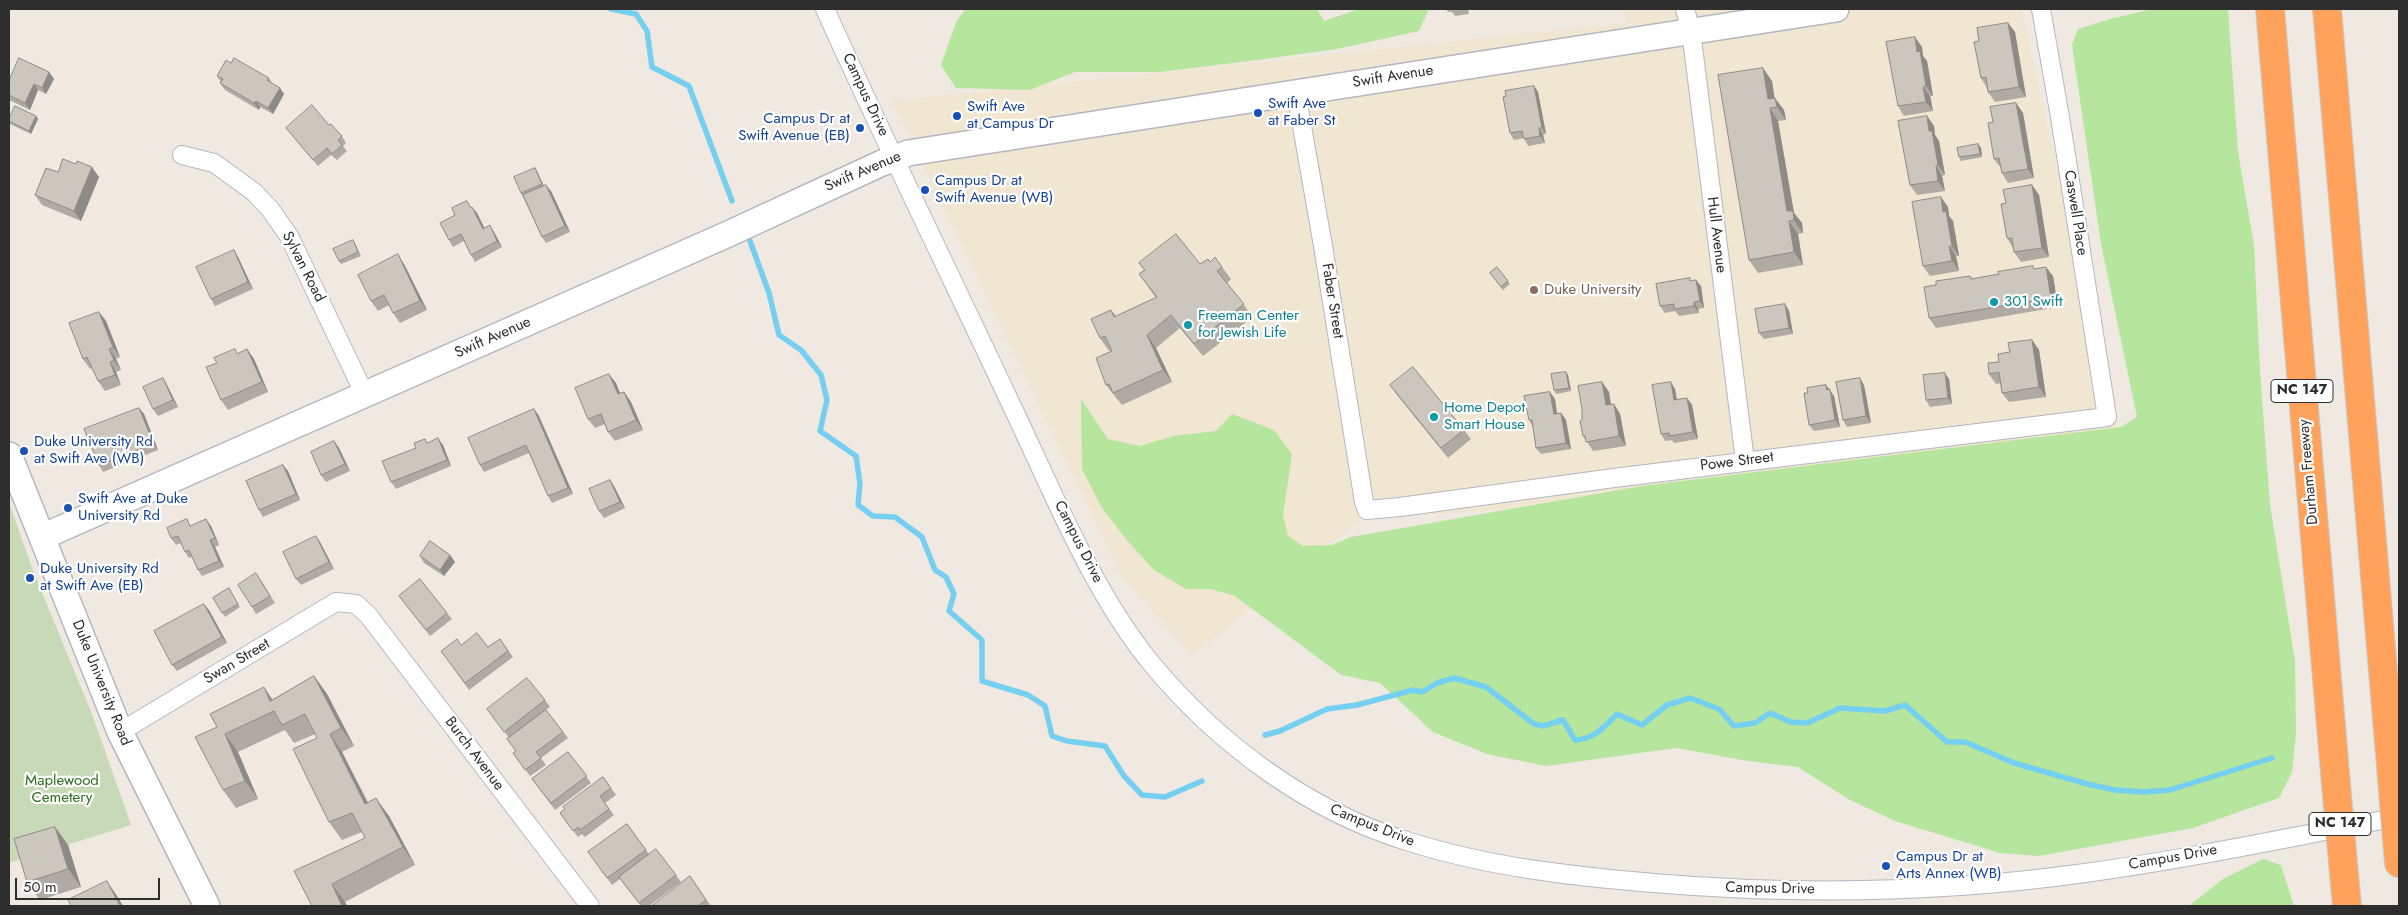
<!DOCTYPE html>
<style>
body{margin:0}
#map{position:relative;width:2408px;height:915px;overflow:hidden;background:#efe9e1;font-family:Jost,sans-serif}
canvas{display:block}
.frame{position:absolute;inset:0;border:10px solid #2e2e2e;pointer-events:none}
.scale{position:absolute;left:15px;top:878px;width:145px;height:22px;box-sizing:border-box;border:2px solid #2e2e2e;border-top:0;padding-left:6px;font-size:15px;line-height:18px;white-space:nowrap;color:#2e2e2e;-webkit-text-stroke:4px #fff;paint-order:stroke}
</style>
<div id="map">
<canvas width="2408" height="915"></canvas>
<div class="frame"></div>
<div class="scale">50 m</div>
</div>
<script>
const ctx = document.querySelector('canvas').getContext('2d');
ctx.lineJoin = 'round';
function paint(path, color) {
  ctx.fillStyle = color;
  ctx.fill(path, 'evenodd');
}
function strokePath(path, color, width, dash) {
  ctx.strokeStyle = color;
  ctx.lineWidth = width;
  ctx.lineCap = dash ? 'butt' : 'round';
  ctx.setLineDash(dash || []);
  ctx.stroke(path);
}
function write(font, color, halo, rows, align = 'center') {
  ctx.font = font + ' Jost,sans-serif';
  ctx.lineWidth = 4.5;
  ctx.setLineDash([]);
  ctx.textBaseline = 'middle';
  ctx.strokeStyle = halo;
  ctx.fillStyle = color;
  for (const [text, x, y, turn = 0] of rows) {
    ctx.save();
    ctx.translate(x, y);
    ctx.rotate((+turn || 0) * Math.PI / 180);
    ctx.textAlign = isNaN(turn) ? turn : align;
    if (halo) ctx.strokeText(text, 0, 0);
    ctx.fillText(text, 0, 0);
    ctx.restore();
  }
}
paint(new Path2D(`
 M1624,9h397l107,470 -279,11 -486,28 -171,138 -72,-83 -228,-472 734,-78z`), '#f0e6d1');
paint(new Path2D(`
 M966,9h351l7,12 35,-12h70l-10,22 -82,18 -87,12 -90,11h-85l-45,18 -74,-2 -15,-23 16,-45z
 M2152,9h76l10,143 16,93 6,126 10,134 25,156 1,72 -4,39 -13,26 -86,30 -154,28 -39,-3 -105,-32 -47,-22 -50,-32 -50,-6 -72,-13 -130,18 -59,-12 -54,-22 -53,-49 -39,-8 -106,-79 -24,-7h-25l-32,-19 -28,-31 -24,-31 -20,-39 -1,-70 27,40 31,7 35,-10 42,-5 16,-17 42,16 18,24 -9,61 5,21 15,10 29,-1 19,-8 291,-51 479,-59 16,-10 -36,-173 -29,-199 6,-16 32,-10z
 M2263,859l18,6 13,41h-105l34,-27z`), '#b6e59e');
paint(new Path2D(`
 M9,502l23,66 60,146 39,111 -122,38z`), '#c8d9b8');
strokePath(new Path2D(`
 M611,9l25,5 11,17 5,36 37,19 43,115
 M750,241l19,52 10,42 22,15 20,25 6,25 -7,31 36,25 4,28 -2,21 15,11 22,1 27,20 13,33 11,7 8,17 -5,17 33,29v41l46,14 17,11 7,30 15,5 38,5 19,30 18,19 23,2 37,-16
 M1265,735l15,-4 47,-22 30,-4 56,-15 9,2 15,-9 17,-5 32,9 48,37 9,2 20,-6 12,20c20,-1 29,-13 42,-26l25,11 25,-20 23,-7 29,11 15,17 21,-3 15,-10 21,9 16,1 33,-15 45,3 20,-6 42,37h18l49,21 77,22 25,5 27,2 27,-2 102,-32`), '#75cff0', 5.5);
const street = new Path2D(`
 M825,9c59,131 123,261 184,391 41,85 82,190 142,263 66,80 158,149 259,179 79,25 161,34 243,41 143,12 289,10 432,-10 105,-14 210,-37 314,-56
 M1685,9l6,22 54,430
 M1296,92l27,154 41,256 3,8 33,-3 214,-29 493,-61 -47,-300 -19,-108
 M182,155l32,8 40,29 16,17 19,27 76,159
 M120,732l216,-130 20,2 12,11 222,291`);
const secondary = new Path2D(`
 M9,455l111,277 87,174
 M42,537l684,-302 156,-72 26,-10 928,-144`);
const highway = new Path2D(`
 M2270,9l65,764
 M2327,9l64,757
 M2399,829l-2,11 2,23
 M2344,874l3,32`);
strokePath(street, '#b4b7c1', 20);
strokePath(secondary, '#b4b7c1', 28);
strokePath(highway, '#c9c9c9', 30);
strokePath(street, '#fff', 18);
strokePath(secondary, '#fff', 25);
strokePath(highway, '#ffa35c', 28);
const highwayBridge = new Path2D(`
 M2391,766l6,74
 M2335,773l9,101`);
strokePath(highwayBridge, '#c9c9c9', 30, []);
strokePath(highwayBridge, '#ffa35c', 28);
paint(new Path2D(`
 M1446,9h22l1,5 -14,2 -3,-4h-4z
 M2008,23l7,9 11,65 -31,5 -7,-10 -1,-4 -6,-10 -2,-37z
 M1922,47l1,9 4,5 6,35h-3l3,15 -29,5 -6,-10z
 M231,63l38,15 3,5 8,5 4,6 -11,20 -13,-7 -1,3 -34,-20 -5,-7 1,-1 -4,-6z
 M49,72l5,7 -8,15 -8,-4 -8,20 -21,-10v-19z
 M1772,81l2,17 10,12 2,10 -8,1 16,92 8,10 1,10 -5,1 5,31 -45,8 -9,-13z
 M1534,86l4,6 8,42 -3,1 2,8 -17,3 -4,-8 -10,2 -4,-7z
 M2016,103l7,10 11,65 -26,5 -6,-10 -1,-5 -7,-9 -1,-37z
 M36,116l2,3 -7,15 -21,-10 -1,-2v-3z
 M1927,116l7,10 1,9 4,6 6,34 -3,1 3,15 -28,4 -7,-10z
 M329,125l13,11 4,7 -3,3 4,5 -10,9 -6,-5 -13,11 -27,-32 -5,-6z
 M1978,144l3,4 1,9 -21,4 -2,-4z
 M76,164l23,13 -18,44 -39,-16 -7,-10 23,-23z
 M535,168l2,3 7,15 7,5 19,41 -24,11 -4,-6 -21,-44z
 M2032,185l7,10 10,62 -28,5 -7,-10 -1,-4 -6,-10 -1,-35z
 M471,207l6,6 7,15 10,4 8,15 -27,15 -4,-7 -7,-14 -11,6 -4,-7z
 M1948,207l1,9 4,5 6,35h-3l3,15 -29,5 -7,-10z
 M353,240l2,3 6,13 -20,8 -2,-3z
 M234,250l4,7 15,32 -38,17 -4,-7z
 M1210,262l12,5 9,12 -4,4 26,34 -50,39 -23,-28 -24,20 16,34 -50,23 -16,-20 6,-34 -1,-1 -2,1 -9,-13 11,-28 5,6 40,-18 -17,-24 5,-4 -5,-7 61,1z
 M404,264l23,46 -27,13 -7,-10 -4,-8 -11,6 -7,-10z
 M1497,267l13,17 -7,6 -13,-17z
 M2034,269l19,7 5,31 -122,21 -7,-10 41,-42 3,3z
 M1691,280l10,6 3,22 -6,1 1,4 -20,3 -4,-5 -10,2 -5,-7z
 M1785,304l4,7 4,23 -29,5 -5,-6z
 M99,312l7,9 14,36 -4,2 5,11 -5,2 5,13 -16,6 -7,-10 -6,-13 -2,1 -7,-10z
 M2032,340l7,10 7,47 -37,5 -7,-9 -1,-10 -5,1 -7,-10 10,-12 11,-10z
 M247,349l7,10 14,33 -40,18 -7,-10 17,-47z
 M1568,375l3,16 -15,3 -2,-4z
 M163,378l4,7 11,22 -20,9 -5,-7z
 M1949,379l3,25 -22,3 -4,-7z
 M1602,382l7,10 2,12h3l6,10 6,32 -33,5 -10,-15 -1,-16z
 M616,383l4,10 4,-1 7,10 12,28 -28,11 -7,-9 -3,-8 -10,4 -7,-9z
 M1390,385l74,45 7,9 -23,19 -51,-63z
 M1826,385l8,11 6,31 -26,4 -5,-6 -1,-32z
 M1864,385l7,38 -24,4 -4,-7z
 M1675,389l2,11 10,-2 5,7 6,34 -24,4 -2,-3 -7,1 -4,-7z
 M1555,399l2,15 4,-1 5,7 5,29 -30,5 -5,-6 -3,-21 -4,-7z
 M139,408l5,6 14,36 -55,22 -4,-7z
 M534,409l5,7 34,78 -21,9 -4,-7 -19,-43 -45,19 -4,-7z
 M425,439l3,4 15,2 8,21 -55,23 -5,-7 25,-34z
 M334,441l5,7 11,23 -24,11 -5,-7z
 M283,465l5,6 12,29 -37,17 -4,-7z
 M614,486l11,22 -21,10 -5,-7z
 M191,525l20,1 8,19 -4,2 9,20 -22,9 -4,-6 -6,-13 -3,1 -4,-6 -4,-9 -5,2 -5,-7z
 M316,536l4,6 14,27 -33,16 -5,-6z
 M450,555l5,7 -11,14 -20,-13 -4,-7z
 M261,580l14,23 -19,11 -4,-7z
 M229,588l11,19 -15,10 -12,-19z
 M399,596l48,17 5,6 -22,17z
 M209,610l18,33 -50,28 -5,-6z
 M500,639l13,18 -44,33 -28,-39 20,-6 27,2z
 M314,676l13,18 27,52 -12,6 26,50 21,14 26,49 -70,37 2,4h-35l53,-68 -3,-6 -20,8 -13,-18 -12,-84 -2,-4 -21,9 -9,-13 -47,22 20,47 -22,9 -13,-18 -6,-63 56,-28z
 M545,700l5,7 -18,14 14,-11 22,28 -27,20 5,7 -16,11 -17,-23 3,-2 -7,-13 -22,-29z
 M568,752l23,31 -36,27 -23,-31z
 M603,777l13,18 -11,8 9,12 -29,22 -3,-3 -4,3 -18,-24z
 M627,824l22,30 27,21 5,7 -32,24h-8l-21,-27 -8,6 -24,-33z
 M55,827l13,18 13,42 -41,13 -13,-18z
 M690,876l21,30h-59z`), '#afaba4');
paint(new Path2D(`
 M2008,23l7,9 11,65 -7,-10z
 M1915,37l7,10 1,9 4,5 6,35 -7,-10 -9,-34z
 M1763,68l9,13 4,26 -8,-8z
 M49,72l5,7 -8,15 -4,-6z
 M34,84l4,6 -8,20 -5,-7z
 M1534,86l4,6 8,42 -4,-6z
 M1923,87l7,9 3,15 -7,-9z
 M280,88l4,6 -11,20 -5,-6z
 M1775,98l9,12 2,10 -9,-13z
 M256,101l4,6 -1,3 -5,-7z
 M2016,103l7,10 11,65 -6,-9z
 M1770,108l8,13 16,92 8,10 1,10 -16,-22z
 M36,116l2,3 -7,15 -2,-3z
 M1927,116l7,10 1,9 4,6 6,34 -7,-10 -9,-34z
 M1539,128l4,7 2,8 -5,-7z
 M1978,144l3,4 1,9 -2,-3z
 M1936,166l6,10 3,15 -7,-10z
 M92,167l7,10 -18,44 -7,-10z
 M535,168l2,3 7,16 -2,-3z
 M546,185l5,6 19,41 -5,-6z
 M2032,185l7,10 10,62 -7,-9z
 M1941,197l7,10 1,9 4,5 6,35 -7,-10 -9,-34z
 M472,207l5,6 11,22 -5,-6z
 M1789,221l9,13 5,31 -9,-13z
 M490,225l4,7 8,15 -5,-6z
 M1949,246l7,10 3,15 -7,-10z
 M234,250l4,7 15,32 -5,-7z
 M398,254l6,10 23,46 -7,-9z
 M2046,267l7,9 5,31 -7,-9z
 M1696,280l5,6 3,22 -4,-7z
 M1694,302l4,7 1,4 -5,-7z
 M1785,304l4,7 4,23 -4,-6z
 M99,312l7,9 14,36 -7,-10z
 M1147,335l9,13 16,34 -9,-12z
 M2032,340l7,10 7,47 -7,-10z
 M109,349l7,10 5,11 -7,-10z
 M247,349l7,10 14,33 -6,-10z
 M110,362l6,10 5,13 -6,-10z
 M1566,372l2,3 3,16 -2,-3z
 M1945,373l4,6 3,25 -4,-6z
 M609,374l7,9 8,21 -6,-10z
 M163,378l4,7 11,22 -5,-7z
 M1860,378l4,7 7,38 -5,-7z
 M1602,382l7,10 3,23 -6,-10z
 M1671,382l4,7 3,18 -4,-7z
 M1826,385l8,11 6,31 -5,-7z
 M624,392l7,10 12,28 -7,-10z
 M1550,392l5,7 3,22 -4,-7z
 M1687,398l5,7 6,34 -5,-7z
 M1614,404l6,10 6,32 -7,-10z
 M139,408l5,6 14,36 -4,-6z
 M534,409l5,7 34,78 -5,-6z
 M1561,413l5,7 5,29 -5,-6z
 M438,438l5,7 8,21 -4,-6z
 M334,441l5,7 11,23 -5,-7z
 M283,465l5,6 12,29 -4,-6z
 M610,480l4,6 11,22 -5,-6z
 M206,519l5,7 8,19 -4,-7z
 M316,536l4,6 14,27 -5,-7z
 M210,540l5,7 9,20 -5,-6z
 M450,555l5,7 -11,14 -4,-6z
 M204,604l5,6 18,33 -5,-6z
 M314,676l13,18 27,52 -13,-18z
 M264,687l12,18 -6,-4z
 M225,734l13,18 20,47 -13,-18z
 M330,734l12,18 35,70 -12,-18z
 M376,798l13,18 26,49 -12,-18z
 M55,827l13,18 13,42 -13,-18z
 M107,881l12,18 4,7h-3z
 M332,884l13,18 2,4h-5z`), '#8e8b86');
const building = new Path2D(`
 M2008,23l11,64 -31,5 -2,-15 -5,1 -7,-36 5,-1 -2,-13z
 M1915,37l2,15 3,-1 6,35 -3,1 3,15 -28,4 -12,-64z
 M19,58l30,14 -7,16 -8,-4 -9,19 -16,-8v-14z
 M234,58l35,20 -2,2 13,8 -12,20 -12,-7 -2,2 -34,-20 3,-4 -6,-3 9,-16 5,3z
 M1763,68l5,31 7,-1 2,9 -7,1 17,103h6l1,9 -5,1 5,31 -45,8 -31,-185z
 M1534,86l8,42h-3l1,8 -16,3 -2,-8 -12,2 -7,-36 3,-1 -1,-5z
 M2016,103l12,66 -26,4 -3,-15 -5,1 -6,-36 5,-1 -3,-15z
 M312,105l17,20 2,-1 11,12 -4,4 4,5 -10,9 -5,-6 -14,12 -27,-32z
 M15,106l21,10 -7,15 -20,-10v-2z
 M1927,116l2,15h3l6,34 -2,1 2,15 -28,4 -12,-64z
 M1978,144l2,10 -21,3 -2,-9z
 M63,159l13,5 1,-3 15,6 -18,44 -39,-16 11,-27 12,4z
 M535,168l7,16 -21,9 -7,-16z
 M546,185l19,41 -23,11 -19,-42z
 M2032,185l10,63 -28,4 -2,-14h-5l-6,-34 5,-1 -3,-13z
 M1941,197l2,15 3,-1 6,35h-3l3,15 -29,5 -11,-64z
 M467,201l3,6h2l11,22 7,-4 7,16 -26,14 -10,-21 -12,6 -9,-17 15,-8 -3,-7z
 M1176,234l24,30 8,-5 2,3 5,-5 7,10 -5,4 27,33 -50,40 -23,-29 -24,20 16,35 -50,23 -4,-9 -3,1 -10,-27 16,-7 -7,-15 -5,2 -9,-19 20,-9 3,7 43,-20 -18,-23 6,-4 -6,-7z
 M353,240l5,12 -19,9 -6,-12z
 M234,250l14,32 -37,17 -15,-32z
 M398,254l22,47 -27,12 -9,-18 -13,6 -13,-26z
 M2033,266v3l13,-2 5,31 -122,20 -5,-31 12,-2v-4l34,-5 1,3 28,-5 -1,-2z
 M1497,267l11,14 -7,6 -11,-14z
 M1690,278v3l6,-1 4,21 -6,1v4l-20,3v-5l-14,2 -4,-22z
 M1785,304l4,24 -30,5 -4,-24z
 M99,312l14,35 -4,2 5,11 -4,2 5,13 -17,6 -11,-24 -4,2 -14,-36z
 M2032,340l7,47 -37,6 -3,-21 -10,2 -1,-11 11,-1 -1,-8 12,-2 -2,-9z
 M235,349l2,5 10,-5 15,33 -41,18 -15,-33 11,-4 -3,-5z
 M1413,367l51,63 -23,18 -51,-63z
 M1566,372l3,16 -15,2 -3,-16z
 M1945,373l3,25 -22,2 -3,-25z
 M609,374l9,20 6,-2 12,28 -28,12 -7,-18 -13,5 -13,-31z
 M163,378l10,22 -20,9 -10,-22z
 M1860,378l6,38 -23,4 -7,-38z
 M1602,382l4,23 8,-1 5,32 -33,6 -1,-6h-2l-3,-15 2,-1v-11l-4,-23z
 M1671,382l3,18 13,-2 6,34 -23,4 -1,-3 -8,1 -9,-49z
 M1826,385l1,5 3,-1 5,31 -26,5 -5,-32h4l-1,-5z
 M1550,392l4,22 7,-1 5,30 -30,5 -4,-28h-3l-5,-24z
 M139,408l15,36 -55,21 -15,-36z
 M534,409l34,79 -20,8 -22,-51 -46,20 -12,-27z
 M438,438l9,22 -56,22 -9,-21 34,-13 -2,-5 11,-4 2,4z
 M334,441l11,23 -24,11 -10,-23z
 M283,465l13,29 -37,16 -13,-29z
 M610,480l10,22 -21,9 -10,-22z
 M187,519l3,7 16,-7 9,19 -5,2 9,21 -21,9 -9,-20 -4,2 -7,-16 -7,2 -4,-10z
 M316,536l13,26 -33,17 -13,-27z
 M430,541l20,14 -10,15 -20,-14z
 M256,573l14,23 -18,11 -14,-22z
 M420,579l27,34 -21,17 -27,-34z
 M229,588l9,16 -16,9 -9,-15z
 M204,604l18,33 -50,28 -18,-34z
 M477,633l11,14 12,-8 8,12 -43,32 -24,-32 16,-12 4,6z
 M314,676l27,52 -11,6 35,70 11,-6 27,49 -71,37 10,22h-30l-18,-35 71,-33 -13,-25 -23,9 -36,-73 24,-11 -12,-24 -23,11 -8,-14 -49,23 20,47 -22,9 -28,-53 22,-10 -7,-13 54,-27 6,14z
 M527,678l18,22 -41,32 -17,-23z
 M546,710l17,22 -27,20 5,6 -16,12 -12,-17 3,-2 -9,-12z
 M568,752l19,24 -36,27 -19,-24z
 M603,777l8,11 -11,8 9,13 -29,21 -2,-3 -5,4 -13,-18 5,-4 -2,-2z
 M627,824l19,26 -39,28 -19,-26z
 M55,827l13,42 -41,13 -13,-43z
 M656,849l20,26 -37,28 -20,-26z
 M690,876l16,24 -8,6h-46z
 M107,881l13,25h-49l-3,-6z`);
paint(building, '#cbc7bf');
strokePath(building, '#8e8b86', 1);
for (const [x, y, r, color] of [
 [1258,113,5,"#1a4fb4"],
 [957,116,5,"#1a4fb4"],
 [860,128,5,"#1a4fb4"],
 [925,190,5,"#1a4fb4"],
 [1534,290,5,"#8d6e63"],
 [1994,302,5,"#0f9aa8"],
 [1188,325,5,"#0f9aa8"],
 [1434,417,5,"#0f9aa8"],
 [24,451,5,"#1a4fb4"],
 [68,508,5,"#1a4fb4"],
 [30,578,5,"#1a4fb4"],
 [1886,866,5,"#1a4fb4"]
]) {
  const dot = new Path2D();
  dot.arc(x, y, r, 0, 2 * Math.PI);
  ctx.fillStyle = color;
  ctx.fill(dot);
  strokePath(dot, '#fff', 2);
}
for (const [x, y, w] of [
 [2302,391,62],
 [2340,824,62]
]) {
  const box = new Path2D();
  box.roundRect(x - w / 2, y - 11.5, w, 23, 4);
  ctx.fillStyle = '#fff';
  ctx.fill(box);
  strokePath(box, '#2e2e2e', 1);
}
write('bold 14px', '#2e2e2e', null, [
 ["NC 147",2302,391],
 ["NC 147",2340,824]
]);
write('15px', '#2e2e2e', '#fff', [
 ["Swift Avenue",1393,77,-9],
 ["Campus Drive",865,95,65],
 ["Swift Avenue",863,172,-23],
 ["Caswell Place",2075,213,81],
 ["Hull Avenue",1716,235,83],
 ["Sylvan Road",303,267,63],
 ["Faber Street",1332,301,81],
 ["Swift Avenue",493,338,-24],
 ["Powe Street",1737,462,-7],
 ["Durham Freeway",2309,472,-95],
 ["Campus Drive",1078,542,63],
 ["Swan Street",237,662,-31],
 ["Duke University Road",101,683,68],
 ["Burch Avenue",474,754,53],
 ["Campus Drive",1372,826,22],
 ["Campus Drive",2173,858,-10],
 ["Campus Drive",1770,889,1]
]);
write('15px', '#164399', '#fff', [
 ["Swift Ave",1268,104],
 ["at Faber St",1268,121],
 ["Swift Ave",967,107],
 ["at Campus Dr",967,124],
 ["Campus Dr at",850,119,"right"],
 ["Swift Avenue (EB)",850,136,"right"],
 ["Campus Dr at",935,181],
 ["Swift Avenue (WB)",935,198],
 ["Duke University Rd",34,442],
 ["at Swift Ave (WB)",34,459],
 ["Swift Ave at Duke",78,499],
 ["University Rd",78,516],
 ["Duke University Rd",40,569],
 ["at Swift Ave (EB)",40,586],
 ["Campus Dr at",1896,857],
 ["Arts Annex (WB)",1896,874]
], 'left');
write('15px', '#785e54', '#fff', [
 ["Duke University",1544,290]
], 'left');
write('15px', '#0d838f', '#fff', [
 ["301 Swift",2004,302],
 ["Freeman Center",1198,316],
 ["for Jewish Life",1198,333],
 ["Home Depot",1444,408],
 ["Smart House",1444,425]
], 'left');
write('15px', '#2c6e1b', '#fff', [
 ["Maplewood",62,781],
 ["Cemetery",62,798]
]);
</script>
